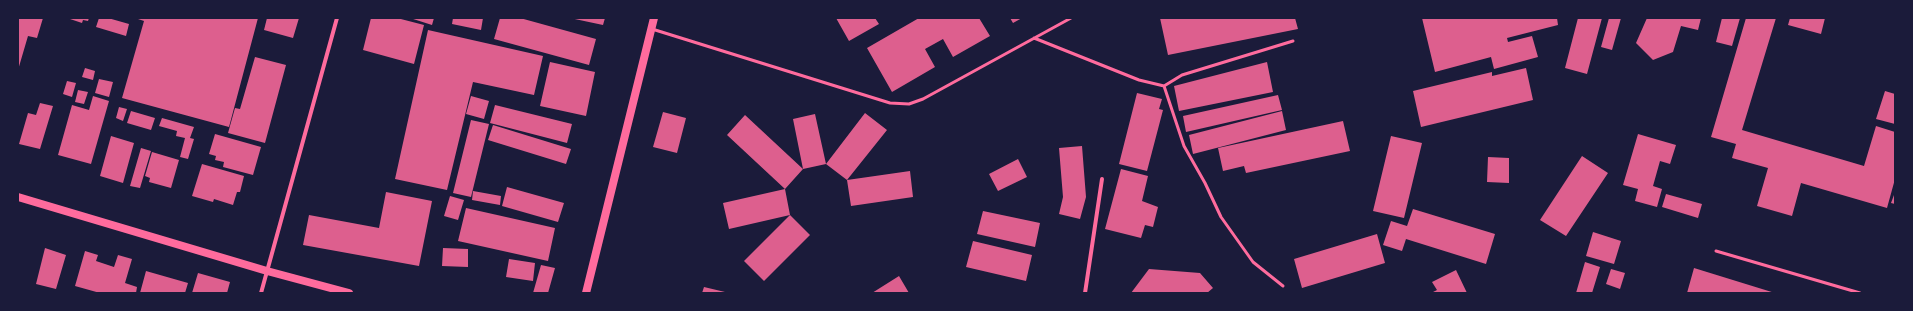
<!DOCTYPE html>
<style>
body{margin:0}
#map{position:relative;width:1913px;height:311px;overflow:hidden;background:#1b1b3a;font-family:"Exo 2",sans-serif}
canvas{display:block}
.frame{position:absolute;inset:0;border:19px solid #1b1b3a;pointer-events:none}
</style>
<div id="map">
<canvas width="1913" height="311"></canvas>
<div class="frame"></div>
</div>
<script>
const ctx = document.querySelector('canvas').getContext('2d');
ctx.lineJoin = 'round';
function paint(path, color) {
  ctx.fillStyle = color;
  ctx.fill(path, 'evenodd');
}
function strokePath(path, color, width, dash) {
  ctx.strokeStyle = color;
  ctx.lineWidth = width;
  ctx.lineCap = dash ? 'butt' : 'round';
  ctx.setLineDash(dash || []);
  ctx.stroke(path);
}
paint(new Path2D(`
 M18,18h25l-6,20 -9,-2 -10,34z
 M67,18h22l-1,3 -5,-1 -1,3z
 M99,18h9l21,6 -3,12 -30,-9z
 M135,18h123l-29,109 -107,-29 22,-77z
 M267,18h32l-6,20 -29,-8z
 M371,18h26l27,7 -10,39 -51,-14z
 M410,18h24l-2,7z
 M453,18h30l-2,12 -29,-6z
 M500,18h20l76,21 -7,26 -95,-26z
 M570,18h35l-2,7z
 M836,18h39l4,6 -30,17z
 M919,18h60l11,18 -37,21 -10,-18 -18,10 10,18 -43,25 -25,-44z
 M1010,18h12l-9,5z
 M1160,18h135l3,11 -130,26z
 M1422,18h135l1,7 -51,13 1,4 24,-6 6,21 -44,12 -3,-12 -56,15z
 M1578,18h24l-15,56 -22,-6z
 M1609,18h12l-9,32 -11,-3z
 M1647,18h54l-3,12 -17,-4 -8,26 -20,8 -17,-17z
 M1722,18h18l-8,28 -16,-4z
 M1746,18h30l-34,112 122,36 12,-40 19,6v47l-8,29 -86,-25 -9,33 -35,-10 11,-38 -36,-10 4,-14 -25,-7z
 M1790,18h35l-4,16 -33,-9z
 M428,30l115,26 -9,39 -61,-13 -26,108 -52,-11z
 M255,57l31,8 -21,78 -37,-10 7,-25 5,1z
 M550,62l45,10 -9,44 -46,-10z
 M1267,62l6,30 -94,19 -5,-25z
 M85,68l10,3 -2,9 -11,-3z
 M1526,68l7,32 -112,27 -8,-36 79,-19v4z
 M99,79l14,3 -4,15 -14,-4z
 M67,81l9,2 -4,14 -9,-3z
 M78,90l10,2 -4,12 -9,-2z
 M1885,91l10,3v30l-19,-5z
 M1137,93l25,6 -3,10 4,1 -16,61 -28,-7z
 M1278,95l4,15 -96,22 -3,-16z
 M93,96l16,5 -18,63 -33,-9 14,-50 17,5z
 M471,96l18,5 -5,18 -18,-5z
 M40,103l13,3 -13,43 -21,-5 9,-31 8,2z
 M495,105l77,19 -5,19 -77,-20z
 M119,107l8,2 -4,12 -7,-3z
 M131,111l24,7 -4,12 -24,-7z
 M1282,111l4,19 -93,24 -4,-19z
 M663,112l23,6 -9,35 -24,-6z
 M865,113l22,17 -40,50 -21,-16 -23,5 -10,-50 22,-5 11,50z
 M745,115l58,54 -18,20 -58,-54z
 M162,118l32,9 -4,11 4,1 -6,20 -8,-2 5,-19 -9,-2 1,-5 -18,-5z
 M471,120l18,4 -18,73 -18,-4z
 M1343,121l7,30 -104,22 -2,-7 -21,5 -5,-23z
 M493,125l78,24 -5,15 -78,-24z
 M215,134l46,13 -8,28 -30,-8 1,-5 -9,-2 1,-4 -7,-2z
 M1638,134l38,11 -6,19 -10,-3 -7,25 9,3 -5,18 -22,-6 3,-12 -15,-4z
 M111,136l23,7 -11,40 -23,-7z
 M1391,136l31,7 -18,75 -31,-7z
 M1082,146l4,51 -6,22 -21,-5 4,-17 -4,-49z
 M141,148l10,3 -11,37 -10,-2z
 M152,152l27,8 -8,28 -22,-6 1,-4 -5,-2z
 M1582,156l26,17 -42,63 -26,-16z
 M1488,157l21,1v25l-22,-1z
 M1018,159l9,18 -29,14 -9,-17z
 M202,164l42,12 -4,16h-3l-4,13 -19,-6 -1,3 -21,-6z
 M1121,169l27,7 -6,25 16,6 -5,20 -8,-2 -4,13 -36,-9z
 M910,171l3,26 -62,9 -4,-26z
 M507,187l57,16 -6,19 -56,-16z
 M785,189l5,26 20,20 -46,46 -20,-20 46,-46 -61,14 -6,-26z
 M473,191l28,5 -1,9 -28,-5z
 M386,192l46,9 -13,65 -116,-21 6,-30 70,13z
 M1666,194l36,10 -4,14 -36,-11z
 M1894,195h1v9l-4,-1z
 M450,196l14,4 -6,20 -14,-4z
 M466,208l89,20 -7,33 -90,-20z
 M1413,209l82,25 -9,30 -80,-25 -4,12 -19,-6 8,-24 16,5z
 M983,211l57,12 -5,24 -58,-13z
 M1593,232l28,9 -7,23 -28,-8z
 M1377,234l8,29 -83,25 -8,-29z
 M973,241l59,14 -6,26 -60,-14z
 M45,248l21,7 -10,34 -20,-5z
 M443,248l25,1v18l-26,-1z
 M85,251l13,4 -2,6 18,6 4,-12 14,4 -7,24 12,4 -1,6h-36l-25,-7z
 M509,259l26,4 -2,18 -27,-4z
 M1585,262l15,5 -8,26h-16z
 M541,265l14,3 -7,25h-15z
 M1694,268l81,25h-88z
 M1149,269l51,4 13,15 -6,5h-76z
 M1611,269l14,4 -5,16 -14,-5z
 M1456,270l11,23h-36l6,-3 -5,-8z
 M146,271l42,12 -3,10h-45z
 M198,273l32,9 -3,11h-35z
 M899,276l10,17h-37z
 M704,287l21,5v1h-23z`), '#dd5f8e');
strokePath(new Path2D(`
 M652,29l238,74 19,1 14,-5 148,-81
 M1034,38l105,42 25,6 18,-11 111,-34
 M1164,86l20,60 21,37 16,34 32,45 30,24
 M1716,251l144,42`), '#ff6b9d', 3);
strokePath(new Path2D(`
 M261,293l76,-275
 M1085,293l17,-114`), '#ff6b9d', 4);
strokePath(new Path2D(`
 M18,197l249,74 82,22
 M586,293l68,-275`), '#ff6b9d', 8);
</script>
